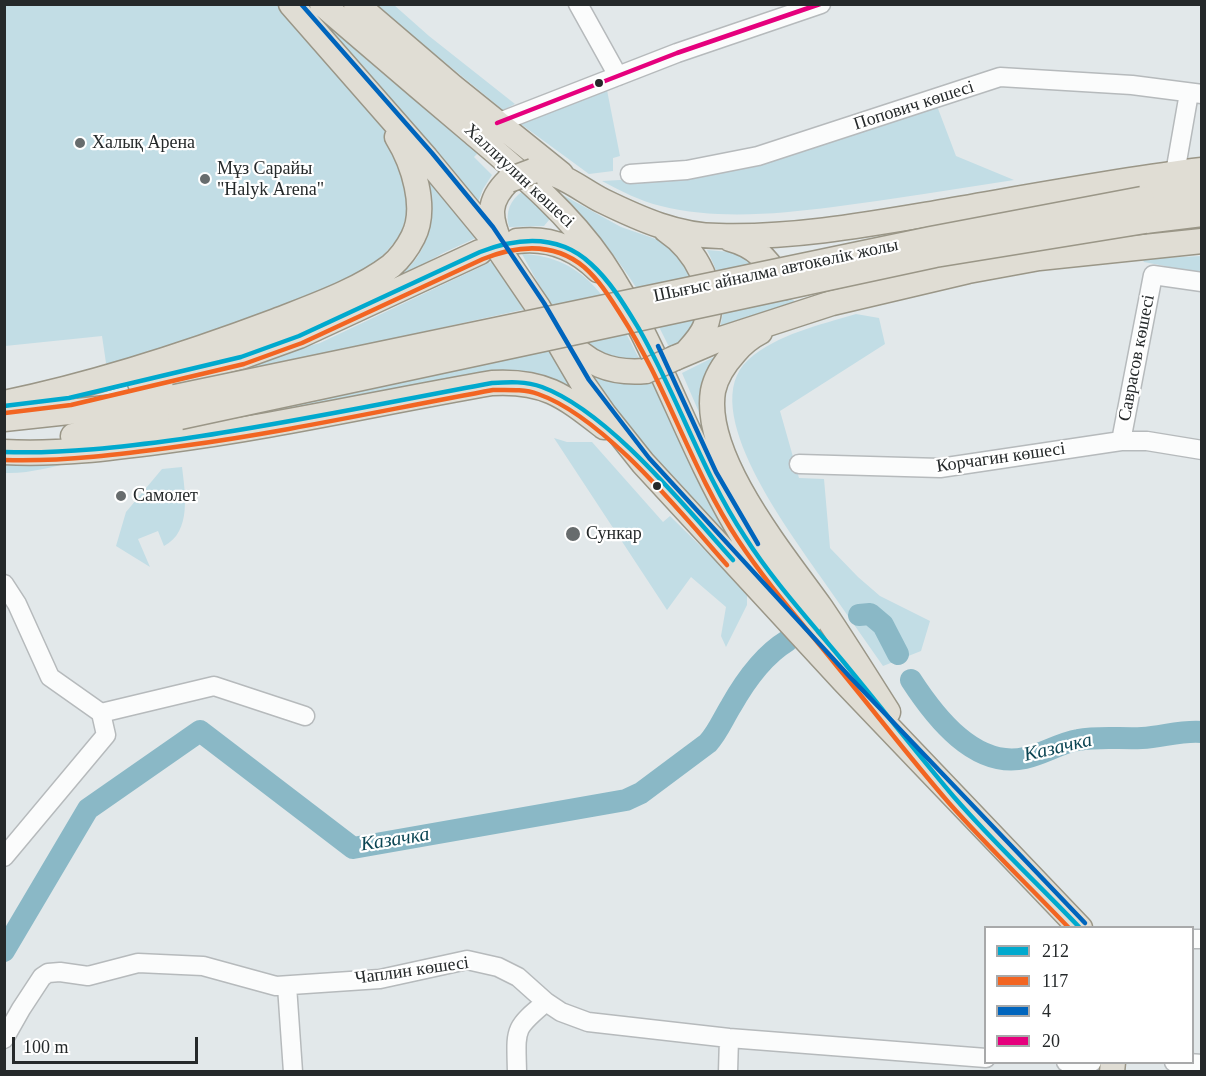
<!DOCTYPE html>
<meta charset="utf-8">
<style>
body{margin:0}
#map{position:relative;width:1206px;height:1076px;overflow:hidden;background:#e2e8ea;font-family:"Times New Roman",serif}
canvas{display:block}
.frame{position:absolute;inset:0;border:6px solid #25292a;pointer-events:none}
.legend{position:absolute;left:984px;top:926px;width:210px;height:138px;box-sizing:border-box;background:#fff;border:2px solid #a8a9aa;margin:0;padding:8px 10px;list-style:none;font-size:18px;color:#25292a}
.legend li{display:flex;align-items:center;gap:12px;height:30px}
.legend b{width:30px;border:2px solid #a8a9aa}
.scale{position:absolute;left:12px;top:1037px;width:186px;height:27px;box-sizing:border-box;border:3px solid #25292a;border-top:0;padding-left:8px;font-size:18px;line-height:21px;white-space:nowrap;color:#25292a;-webkit-text-stroke:4px #fff;paint-order:stroke}
</style>
<div id="map">
<canvas width="1206" height="1076"></canvas>
<div class="frame"></div>
<ul class="legend">
<li><b style="height:8px;background:#00a9ce"></b>212</li>
<li><b style="height:8px;background:#f26522"></b>117</li>
<li><b style="height:8px;background:#0065bd"></b>4</li>
<li><b style="height:8px;background:#e5007d"></b>20</li>
</ul>
<div class="scale">100 m</div>
</div>
<script>
const ctx = document.querySelector('canvas').getContext('2d');
ctx.lineJoin = 'round';
function paint(path, color) {
  ctx.fillStyle = color;
  ctx.fill(path, 'evenodd');
}
function strokePath(path, color, width, dash) {
  ctx.strokeStyle = color;
  ctx.lineWidth = width;
  ctx.lineCap = dash ? 'butt' : 'round';
  ctx.setLineDash(dash || []);
  ctx.stroke(path);
}
function write(font, color, halo, rows, align = 'center') {
  ctx.font = font + ' "Times New Roman",serif';
  ctx.lineWidth = 4.5;
  ctx.setLineDash([]);
  ctx.textBaseline = 'middle';
  ctx.strokeStyle = halo;
  ctx.fillStyle = color;
  for (const [text, x, y, turn = 0] of rows) {
    ctx.save();
    ctx.translate(x, y);
    ctx.rotate((+turn || 0) * Math.PI / 180);
    ctx.textAlign = isNaN(turn) ? turn : align;
    if (halo) ctx.strokeText(text, 0, 0);
    ctx.fillText(text, 0, 0);
    ctx.restore();
  }
}
paint(new Path2D(`
 M4,5h275l104,123 10,15 10,24 6,40 -9,29 -22,25 -44,29 -225,80 -1,-7h-2l-4,-27 -97,10z
 M306,5l70,63 102,85 -4,4 18,18 -9,14 -6,16z
 M375,5h19l35,31 86,68 -12,6z
 M607,90l13,66 -7,2v13l-24,3 -71,-52z
 M937,106l19,50 58,24c-60,9 -120,19 -181,27 -56,7 -116,13 -172,-1 -21,-5 -40,-15 -59,-25l90,-5z
 M422,167l56,70 -35,16 -62,35c8,-5 16,-10 23,-16 32,-28 31,-68 18,-105z
 M523,191l25,24 1,5 -5,6 -35,1c-4,-15 1,-27 14,-36z
 M561,194l60,33 52,18 26,35 -5,54 -24,15c-27,-58 -64,-109 -109,-155z
 M707,250l35,3 49,46 8,4 -53,14 -26,10c8,-26 -1,-53 -13,-77z
 M522,254c65,2 91,52 117,104 -59,6 -93,-60 -117,-104z
 M1201,256v17l-57,-11 -2,-3z
 M495,260l31,49 -321,71v-6l115,-31z
 M856,314l23,4 6,26 -105,67 19,67 25,1 6,69 28,29 22,19 50,25 -9,30 -38,15c-21,-30 -42,-60 -63,-90 -29,-43 -125,-167 -72,-216 29,-26 72,-35 108,-46z
 M548,344l30,48c-22,-12 -40,-18 -65,-20l-176,35 -204,26z
 M718,355l-4,92 -32,-74z
 M587,371c20,13 40,14 63,9l24,46 80,141c-58,-63 -119,-125 -167,-196z
 M554,438l13,4h25l71,80 7,-6 77,76v13l-21,42 -5,-11 5,-29 -35,-30 -24,33z
 M5,461l72,1c-24,4 -48,12 -72,11z
 M182,467c3,25 10,65 -18,79l-6,-15 -20,8 12,28 -34,-21 10,-34 36,-43z`), '#c2dde5');
strokePath(new Path2D(`
 M859,615l11,-1 13,11 15,29
 M911,680c24,37 64,89 114,78 18,-4 35,-15 53,-18 21,-4 43,-1 64,-2 20,-1 40,-8 60,-6
 M4,951l84,-142 112,-78 153,117 273,-48 15,-7 67,-50c10,-11 15,-24 23,-37 13,-23 33,-51 56,-65`), '#8ab8c6', 22);
const minor = new Path2D(`
 M578,4l40,72
 M497,123l180,-70 144,-49
 M1175,173l14,-80
 M630,174l57,-4 71,-14 242,-79 132,8 70,9
 M1121,441l32,-166 49,7
 M799,464l141,4 181,-27h26l55,9
 M4,584l13,20 33,73 51,36 5,22 -102,122
 M101,713l113,-27 91,30
 M1192,939h10
 M287,986l6,86
 M4,1039l17,-30 21,-32 6,-4 12,-1 28,4 50,-13 65,3 73,20 104,-7 87,-19 31,7 20,10 28,25 15,10 27,10 141,16 257,20
 M1066,1062h26
 M1174,1062l28,2
 M517,1072c-1,-43 -4,-43 29,-70
 M728,1072l1,-34`);
const major = new Path2D(`
 M291,4l135,154 61,74 51,75 45,77 21,30 39,49 201,218 236,247
 M322,4c50,43 99,85 149,127 47,40 96,80 131,131 55,82 84,178 134,263 20,35 48,66 74,97
 M356,4l97,83 108,87
 M533,171c25,-2 48,19 70,30 37,18 75,35 116,35 73,2 146,-11 217,-23 88,-15 177,-32 266,-43
 M1142,199l60,-7
 M1145,221l57,-7
 M666,230c30,20 53,61 39,97 -4,10 -12,18 -19,26
 M730,239c30,8 39,25 56,48
 M517,241c32,-4 58,6 81,29
 M500,243c-11,-26 -13,-42 9,-63
 M760,332c-10,5 -18,12 -25,20 -10,11 -19,24 -22,39 -11,67 71,165 108,217 23,34 45,69 67,104
 M563,336c24,28 47,38 83,35
 M675,358l40,-17 117,-38 136,-32 71,-13 163,-17
 M140,383l101,-26 58,-21 181,-84
 M4,403c93,-19 184,-49 272,-82 38,-15 82,-30 115,-55 8,-7 17,-19 22,-29 15,-29 0,-74 -16,-100
 M4,419l111,-12 60,-10
 M73,436l42,-6 65,-13
 M4,452c54,3 107,-4 160,-11 110,-14 218,-39 328,-58 53,-3 72,13 112,44
 M1112,1072l1,-10`);
strokePath(minor, '#b6babc', 21);
strokePath(major, '#9a9687', 27);
strokePath(minor, '#fbfcfc', 18);
strokePath(major, '#e0ddd4', 24);
const majorBridge = new Path2D(`
 M509,180l24,-9
 M646,371l29,-13
 M175,397l756,-158 211,-40
 M180,417l755,-162 210,-34`);
strokePath(majorBridge, '#9a9687', 27, []);
strokePath(majorBridge, '#e0ddd4', 24);
strokePath(new Path2D(`
 M4,406l65,-8 172,-41 58,-21 181,-84c39,-15 79,-18 111,12 20,18 34,42 48,65 39,68 63,143 106,208 28,44 64,83 97,123 38,46 74,92 112,137 39,45 84,87 126,131
 M4,452c60,2 119,-5 178,-13 104,-15 207,-37 310,-56 17,-1 34,-2 50,4 67,25 143,120 191,173`), '#00a9ce', 4.5);
strokePath(new Path2D(`
 M5,413l66,-8 173,-41 58,-21 181,-84c35,-14 71,-17 101,8 16,14 26,31 37,48 46,71 70,154 117,225 29,44 65,84 98,125 38,46 74,93 113,138 38,43 80,83 120,125
 M4,460c60,2 119,-6 178,-14 104,-14 207,-37 311,-56 15,0 31,-1 45,4 66,23 143,119 189,171`), '#f26522', 4.5);
strokePath(new Path2D(`
 M301,4l131,149 61,74 51,76 45,77 60,78 200,218 236,247
 M658,346l58,126 42,72`), '#0065bd', 4.5);
strokePath(new Path2D(`
 M497,123l180,-70 143,-49`), '#e5007d', 4.5);
for (const [x, y, r, color] of [
 [599,83,5,"#25292a"],
 [80,143,6,"#676c6d"],
 [205,179,6,"#676c6d"],
 [657,486,5,"#25292a"],
 [121,496,6,"#676c6d"],
 [573,534,8,"#676c6d"]
]) {
  const dot = new Path2D();
  dot.arc(x, y, r, 0, 2 * Math.PI);
  ctx.fillStyle = color;
  ctx.fill(dot);
  strokePath(dot, '#fff', 2);
}
write('18px', '#25292a', '#fff', [
 ["Попович көшесі",914,106,-18],
 ["Халлиулин көшесі",519,176,43],
 ["Шығыс айналма автокөлік жолы",776,271,-12],
 ["Саврасов көшесі",1137,358,-79],
 ["Корчагин көшесі",1001,458,-8],
 ["Чаплин көшесі",412,971,-8]
]);
write('18px', '#25292a', '#fff', [
 ["Халық Арена",92,143],
 ["Мұз Сарайы",217,169],
 ["\"Halyk Arena\"",217,190],
 ["Самолет",133,496],
 ["Сункар",586,534]
], 'left');
write('italic 20px', '#0c4654', '#fff', [
 ["Казачка",1058,748,-13],
 ["Казачка",395,840,-9]
]);
</script>
